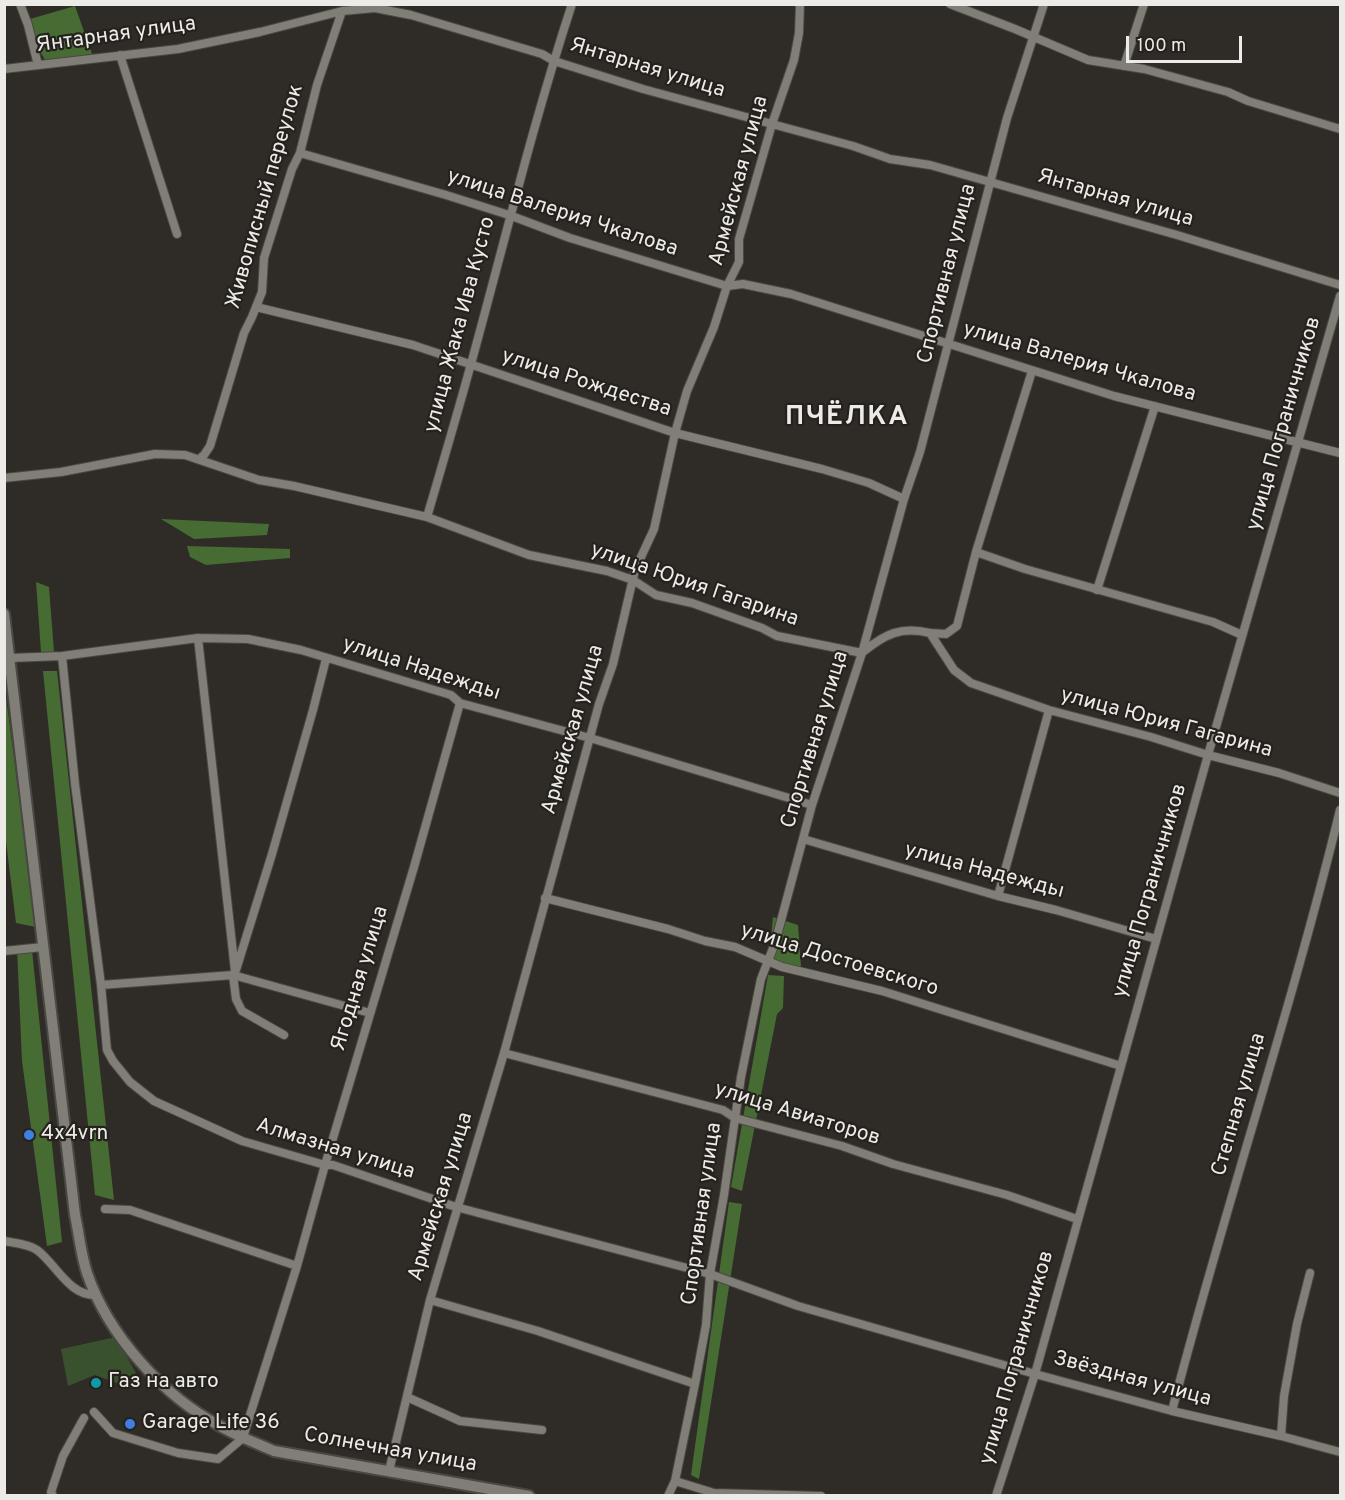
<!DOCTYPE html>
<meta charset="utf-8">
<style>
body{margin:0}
#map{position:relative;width:1345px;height:1500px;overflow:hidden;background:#2f2c27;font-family:Overpass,sans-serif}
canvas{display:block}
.frame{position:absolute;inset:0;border:6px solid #edebe8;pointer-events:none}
.scale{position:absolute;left:1126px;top:36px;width:116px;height:27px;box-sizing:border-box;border:3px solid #edebe8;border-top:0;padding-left:8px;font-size:18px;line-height:21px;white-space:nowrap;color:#edebe8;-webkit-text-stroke:4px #25221d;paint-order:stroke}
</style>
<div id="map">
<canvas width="1345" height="1500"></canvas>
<div class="frame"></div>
<div class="scale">100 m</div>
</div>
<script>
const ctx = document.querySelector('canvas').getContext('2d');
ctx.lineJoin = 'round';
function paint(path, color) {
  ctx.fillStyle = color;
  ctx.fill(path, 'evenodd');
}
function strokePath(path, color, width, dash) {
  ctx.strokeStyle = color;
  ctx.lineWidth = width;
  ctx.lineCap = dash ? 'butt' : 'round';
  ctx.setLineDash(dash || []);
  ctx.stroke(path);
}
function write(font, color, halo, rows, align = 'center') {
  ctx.font = font + ' Overpass,sans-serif';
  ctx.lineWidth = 4.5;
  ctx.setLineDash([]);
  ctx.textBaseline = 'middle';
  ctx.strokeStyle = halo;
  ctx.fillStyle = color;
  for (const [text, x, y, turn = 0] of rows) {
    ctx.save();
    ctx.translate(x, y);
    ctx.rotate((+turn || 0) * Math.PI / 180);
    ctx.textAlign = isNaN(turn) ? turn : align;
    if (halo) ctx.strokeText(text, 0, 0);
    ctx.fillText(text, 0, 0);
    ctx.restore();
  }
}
paint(new Path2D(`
 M116,1337l20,36 -8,14 -33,-12 -27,11 -7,-37z`), '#39512d');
paint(new Path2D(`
 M75,6l17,48 -46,7 -6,-9 -10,-33z
 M161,519l108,5 -2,11 -73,4z
 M187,546l103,3v9l-84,7 -16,-8z
 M36,582l13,5 5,65h-13z
 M43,671h14l57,529 -19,-5z
 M4,689h1l31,238 -20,-4 -11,-90z
 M773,917l25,8 3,41 -7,5 -25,-14z
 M17,948l15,2 30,292 -15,4 -25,-185z
 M768,975l16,1 -1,32 -6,6 -35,177 -11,-4z
 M729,1202l13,2 -43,275 -8,-4z`), '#466c33');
const street = new Path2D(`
 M20,4l8,21 10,40
 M950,4l65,25 73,31 56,9 84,23 20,9 92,28
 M120,55l57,179
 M1124,66l20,-62
 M4,69l174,-20 82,-17 82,-21 33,-3 36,7 131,39 12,7 89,28 210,57 37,13 40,6 60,17 187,53 163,50
 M300,153l146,42 63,20 61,23 157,48 16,-2 48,10 323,102 226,57
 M256,307l157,38 262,88 147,36 47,14 35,16
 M199,459l5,-4 6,-9 34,-113 8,-16 10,-25 2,-34 28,-89 8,-16 17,-68 25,-74
 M4,478l57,-6 94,-18 30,1 74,25 35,6 133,31 102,38 78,16 26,9 23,15 36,8 70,25 15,8 85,17
 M427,517c15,-51 30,-102 44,-153 33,-120 62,-241 101,-360
 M976,552l49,17 188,53 29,13
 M1097,590l58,-184
 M930,633l16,1 11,-8 19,-74 56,-181
 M863,652c22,-18 38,-26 67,-19l24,37 17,13 78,27 102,27 57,18 71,18 61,20
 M62,656l13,128 26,201 6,65 6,11 17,21 24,19 88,40 83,24h8l123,42 254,67 88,32 237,68 137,37 109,25 59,16
 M10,658l52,-2 136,-18 50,1 53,11 150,45 9,8 130,35 222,67
 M803,839l195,57 58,14 100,29
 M998,896l51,-186
 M545,898l123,31 37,12 30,6 47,20 100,24 239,75
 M4,951l39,-4
 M236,970l36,-116 41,-144 13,-51
 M101,985l132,-10 2,-4 -37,-333
 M284,1035l-42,-24 -6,-12 -3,-24 137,38
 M504,1053l219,57 12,8 107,28 51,18 114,31 70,24
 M105,1209l25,1 167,56
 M4,1241c10,2 25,3 33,9 19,14 32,46 59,45
 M430,1300l108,31 157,53
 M407,1397l53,24 82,9
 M1172,1411c52,-202 119,-399 168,-601
 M94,1412l19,21 65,20 40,6 25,-21 2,-7 52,-165 28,-101 89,-298 46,-164
 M1281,1436l3,-40 13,-72 13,-51
 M389,1471l41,-171 74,-247 95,-349 14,-40 22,-94 19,-41 21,-96 12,-42 27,-64 13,-41 12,-24v-23l33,-115 22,-64 5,-27 1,-29
 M675,1481l39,12 107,3
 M53,1496l-2,-4 12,-36 21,-38
 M668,1496l7,-15 20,-97 11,-59 4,-51 14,-79 17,-118 20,-98 14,-36 37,-138 50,-152 42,-154 16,-47 87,-334 37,-114
 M996,1496l39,-122 173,-619 132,-459`);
const secondary = new Path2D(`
 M4,614l71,601c4,19 6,40 12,58 21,62 76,123 133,153 17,10 36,17 54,25l255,45`);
strokePath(street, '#4a4844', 10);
strokePath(secondary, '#4a4844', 14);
strokePath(street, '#817e78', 8);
strokePath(secondary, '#817e78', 10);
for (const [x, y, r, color] of [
 [29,1135,6,"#3f7fe0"],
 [96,1383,6,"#0f9aa8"],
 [130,1424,6,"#3f7fe0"]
]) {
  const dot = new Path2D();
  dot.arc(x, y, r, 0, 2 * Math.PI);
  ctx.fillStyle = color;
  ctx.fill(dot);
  strokePath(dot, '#25221d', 2);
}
write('21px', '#edebe8', '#25221d', [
 ["Янтарная улица",116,36,-8],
 ["Янтарная улица",647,69,17],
 ["Армейская улица",740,181,-75],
 ["Живописный переулок",266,197,-74],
 ["Янтарная улица",1115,199,16],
 ["улица Валерия Чкалова",562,214,18],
 ["Спортивная улица",948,274,-76],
 ["улица Жака Ива Кусто",461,325,-75],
 ["улица Валерия Чкалова",1079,363,16],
 ["улица Рождества",586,384,18],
 ["улица Пограничников",1285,424,-74],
 ["улица Юрия Гагарина",694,586,19],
 ["улица Надежды",421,670,18],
 ["улица Юрия Гагарина",1166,724,15],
 ["Армейская улица",574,730,-74],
 ["Спортивная улица",816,740,-73],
 ["улица Надежды",984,872,15],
 ["улица Пограничников",1151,891,-74],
 ["улица Достоевского",839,961,17],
 ["Ягодная улица",361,979,-73],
 ["Степная улица",1240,1105,-74],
 ["улица Авиаторов",797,1115,17],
 ["Алмазная улица",335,1150,17],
 ["Армейская улица",442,1197,-73],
 ["Спортивная улица",703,1214,-82],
 ["улица Пограничников",1018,1358,-74],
 ["Звёздная улица",1132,1380,15],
 ["Солнечная улица",390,1451,10]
]);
write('21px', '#edebe8', '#25221d', [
 ["4x4vrn",41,1135],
 ["Газ на авто",108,1383],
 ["Garage Life 36",142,1424]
], 'left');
ctx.letterSpacing = '1.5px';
write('bold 27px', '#edebe8', '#25221d', [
 ["ПЧЁЛКА",847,419]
]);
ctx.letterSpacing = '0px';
</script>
